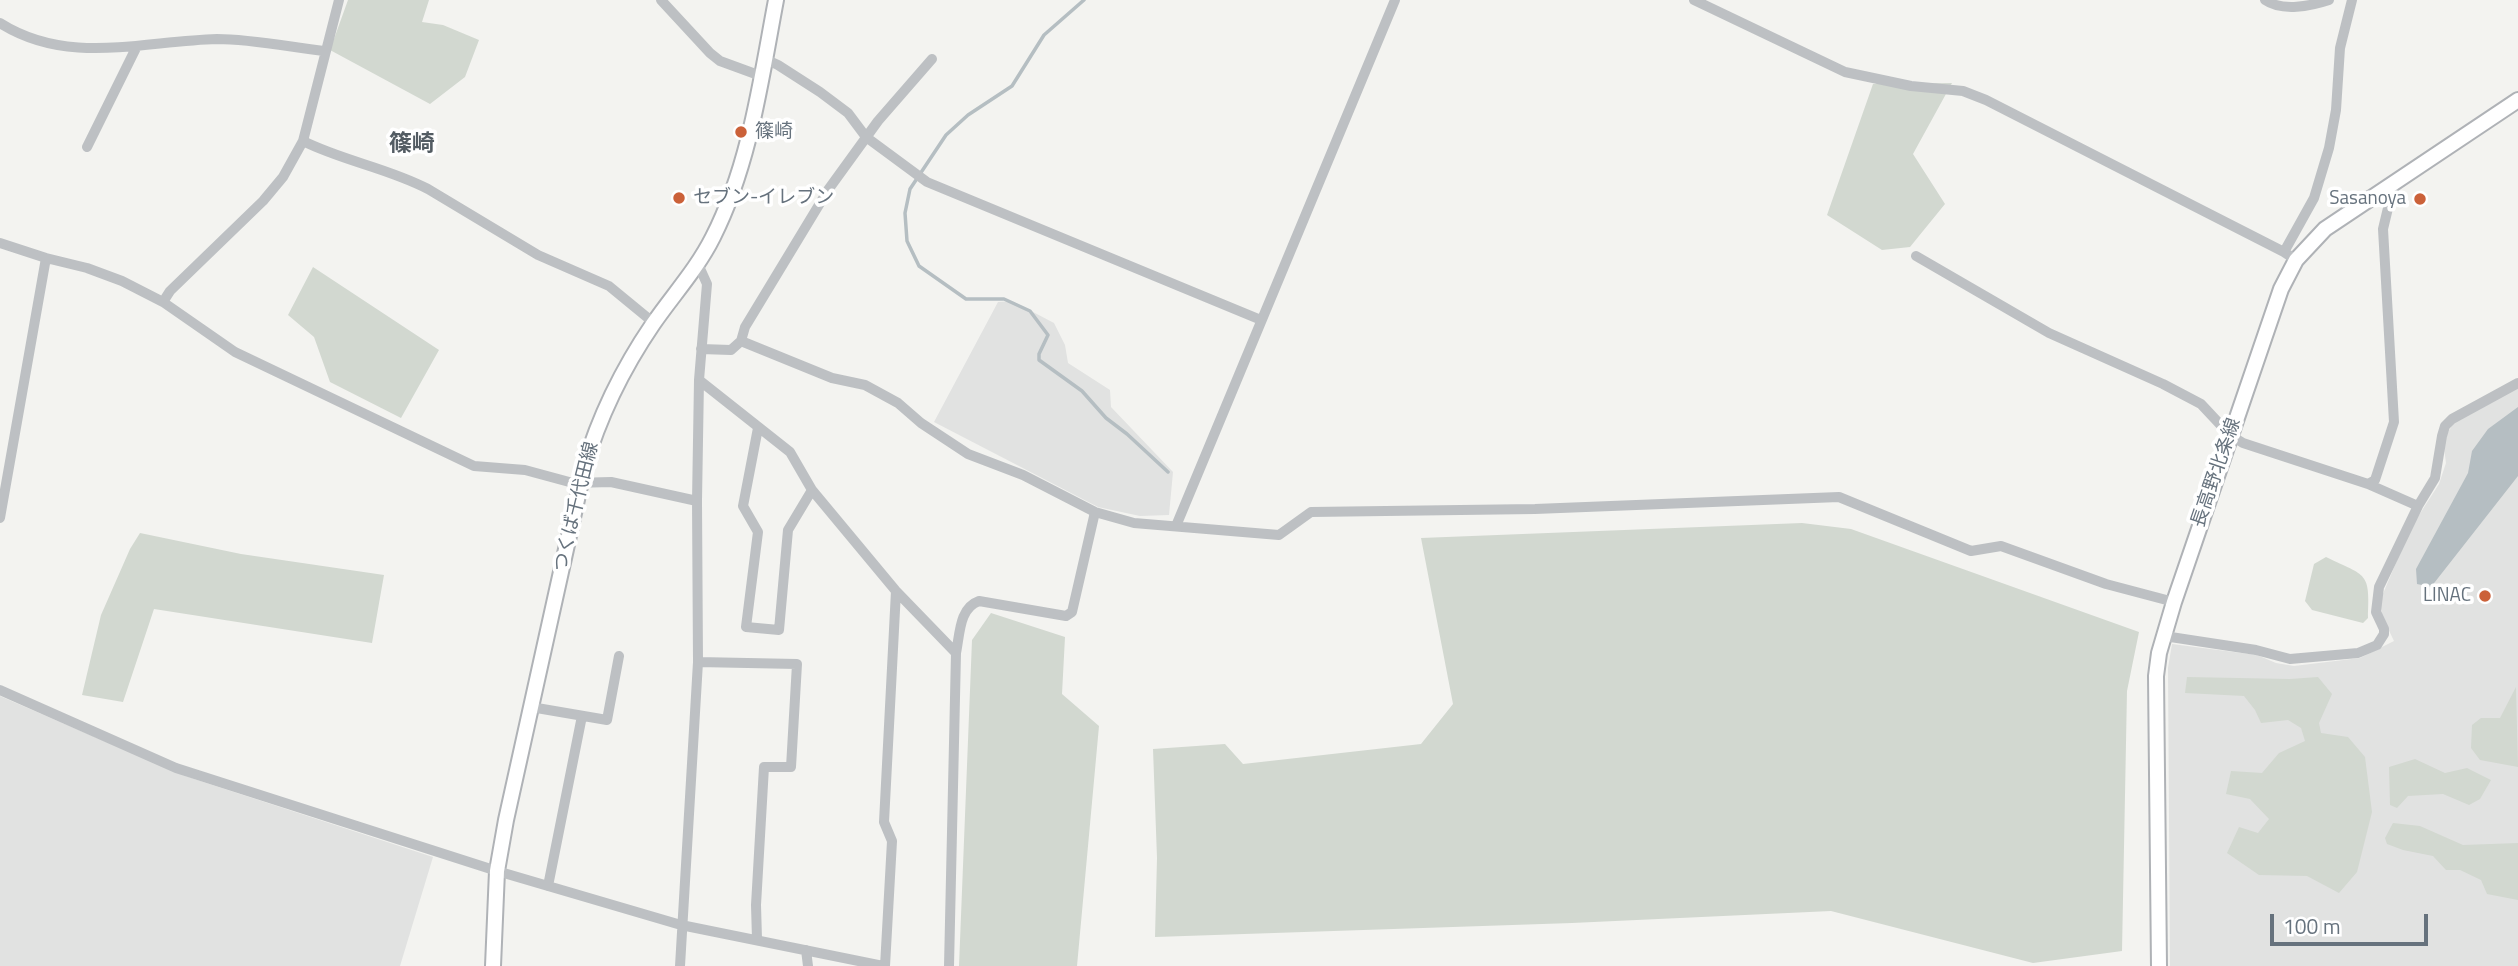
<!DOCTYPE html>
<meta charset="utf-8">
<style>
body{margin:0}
#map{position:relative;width:2518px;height:966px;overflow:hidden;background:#f3f3f0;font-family:"Titillium Web",sans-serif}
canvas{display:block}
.scale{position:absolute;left:2270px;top:914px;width:158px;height:32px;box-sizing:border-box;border:4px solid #66727d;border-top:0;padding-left:9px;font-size:21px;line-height:24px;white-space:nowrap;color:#66727d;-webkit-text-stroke:5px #fff;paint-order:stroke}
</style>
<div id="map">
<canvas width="2518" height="966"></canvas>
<div class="scale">100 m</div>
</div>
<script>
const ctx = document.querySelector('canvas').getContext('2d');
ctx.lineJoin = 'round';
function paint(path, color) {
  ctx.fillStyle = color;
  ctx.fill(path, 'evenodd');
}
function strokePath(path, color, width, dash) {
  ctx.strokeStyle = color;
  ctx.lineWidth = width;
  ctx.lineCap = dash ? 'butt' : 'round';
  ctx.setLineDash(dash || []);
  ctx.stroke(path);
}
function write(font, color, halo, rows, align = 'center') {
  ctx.font = font + ' "Titillium Web","Noto Sans JP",sans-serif';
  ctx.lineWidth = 7;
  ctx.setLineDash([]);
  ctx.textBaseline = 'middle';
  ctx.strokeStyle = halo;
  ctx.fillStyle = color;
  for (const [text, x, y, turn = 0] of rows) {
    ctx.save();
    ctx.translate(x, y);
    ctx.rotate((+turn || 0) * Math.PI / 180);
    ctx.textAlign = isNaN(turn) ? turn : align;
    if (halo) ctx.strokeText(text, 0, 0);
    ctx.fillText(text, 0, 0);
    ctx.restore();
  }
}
paint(new Path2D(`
 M1012,301l42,22 11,22 3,18 42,27 1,17 62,65 -4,43 -29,1 -42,-9 -164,-85 64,-120z
 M2518,388v578h-348l-2,-298 4,-24 85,11 19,8 18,3 66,-8 34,-17 -12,-25 -2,-15 30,-72 29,-45 7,-21 -2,-15 3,-14 7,-12z
 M0,696l185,80 248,81 -33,109h-400z`), '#e1e2e1');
paint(new Path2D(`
 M348,0h81l-7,22 21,3 36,15 -14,37 -35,27 -100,-54z
 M1952,83l-39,71 32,50 -35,43 -28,3 -55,-35 46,-131z
 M313,267l126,83 -38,68 -71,-36 -16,-45 -26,-22z
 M1802,523l49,6 288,103 -12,59 -5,260 -89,12 -202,-52 -259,12 -417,14 2,-79 -4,-109 72,-5 18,20 178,-20 32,-40 -32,-166z
 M140,533l101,21 143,21 -12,68 -218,-34 -31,93 -41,-7 19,-80 29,-66z
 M2326,557c41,20 44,14 42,61l-5,5 -51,-13 -7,-9 9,-37z
 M991,613l74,24 -3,57 37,32 -22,240h-118l13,-326z
 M2187,677l103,2 28,-2 14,17 -13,29 2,10 27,4 17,20 7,55 -15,60 -18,21 -32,-17 -48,-1 -32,-22 12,-26 19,6 11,-14 -19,-20 -24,-5 5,-23 31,2 17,-20 26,-12 -4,-13 -13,-8 -27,3 -6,-13 -11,-14 -59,-3z
 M2516,687l2,80 -38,-7 -9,-12 1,-23 9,-7h19z
 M2415,759l30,14 22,-5 24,12 -11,19 -11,6 -26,-11 -35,2 -11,12 -7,-3 -1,-38z
 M2393,823l27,3 43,19 55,-2v57l-31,-6 -6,-14 -21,-10h-14l-13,-14 -30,-6 -16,-6 -2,-6z`), '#d2d8d0');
paint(new Path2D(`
 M2518,407v69l-87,111 -14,-3 -1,-15 52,-96 4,-22 16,-22z`), '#b5bec2');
strokePath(new Path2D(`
 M1084,0l-40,35 -32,51 -44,29 -22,20 -36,54 -5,24 2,28 12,25 47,33h38l26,12 18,24 -9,19v6l43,31 24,27 21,16 41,38`), '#b5bec2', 3.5);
const major = new Path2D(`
 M493,966l4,-95 9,-51 78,-352c15,-51 39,-100 69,-144 20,-29 44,-55 60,-87 37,-73 48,-158 63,-237
 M2159,966l-3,-290 3,-23 15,-51 107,-313 15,-29 29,-31 193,-129`);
strokePath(major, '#afb2b6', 18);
strokePath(new Path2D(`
 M661,0l49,53 10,8 41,15
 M1694,0l151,72 66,14 52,5 23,9 298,152 12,8
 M2265,0c17,12 46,6 64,0
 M0,23c68,43 142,18 217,16 34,0 73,8 107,12
 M765,59l13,6 42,27 28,21 18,24 61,45 334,138
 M303,141c40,20 85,27 125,48l110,66 71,31 45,37
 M87,147l50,-101
 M0,243l46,15 41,10 35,13 41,21 72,50 239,114 51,4 48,13 38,-1 86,19
 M2284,252l30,-54 15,-50 7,-38 4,-62 12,-48
 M1916,256l133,77 114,51 38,20 29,31 13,8 125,41 7,-4 19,-58 -11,-193 11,-46
 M163,302l7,-11 93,-90 20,-24 20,-36 36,-141
 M741,341l91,37 33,7 33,18 23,20 47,31 55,21 72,37 39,11 145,12 32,-23 224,-3 304,-12 132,54 30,-5 105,38 68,18
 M701,349l30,1 10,-9 4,-14 83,-137 50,-69 54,-62
 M699,380l91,72 22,38 84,101 60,62
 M758,428l-15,78 15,26 -12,95 33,3 9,-100 24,-40
 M2368,484l50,22
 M0,518l46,-260
 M1176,526l219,-526
 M2164,636l92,14 34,9 68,-6 19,-8 7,-11v-5l-8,-17 3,-25 39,-81 17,-28 7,-42 3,-10 7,-7 66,-36
 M698,662l99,2 -6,103h-27l-8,138 1,34
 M0,690l176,78 321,103 184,54 202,41
 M531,707l76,13 12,-64
 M548,886l34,-170
 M806,950l2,16
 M680,966l18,-304 -1,-161 2,-121 8,-96 -9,-20
 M885,966l7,-125 -8,-19 12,-231
 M949,966l7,-313c4,-19 3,-45 23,-52l87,15 6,-4 23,-100`), '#bdc0c3', 10);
strokePath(major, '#fff', 14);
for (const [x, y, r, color] of [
 [741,132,7,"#cb6139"],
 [679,198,7,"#cb6139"],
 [2420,199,7,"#cb6139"],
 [2485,596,7,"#cb6139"]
]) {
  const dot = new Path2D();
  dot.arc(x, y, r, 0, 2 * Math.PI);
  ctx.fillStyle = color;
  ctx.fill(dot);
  strokePath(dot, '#fff', 2.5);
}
write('19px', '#66727d', '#fff', [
 ["篠崎",755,132],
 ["セブン-イレブン",693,198],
 ["Sasanoya",2406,199,"right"],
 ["LINAC",2471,596,"right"]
], 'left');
write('19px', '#66727d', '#fff', [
 ["長高野北条線",2217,473,-71],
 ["つくば千代田線",577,507,-76]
]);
write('bold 23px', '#535c63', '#fff', [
 ["篠崎",412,145]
]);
</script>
